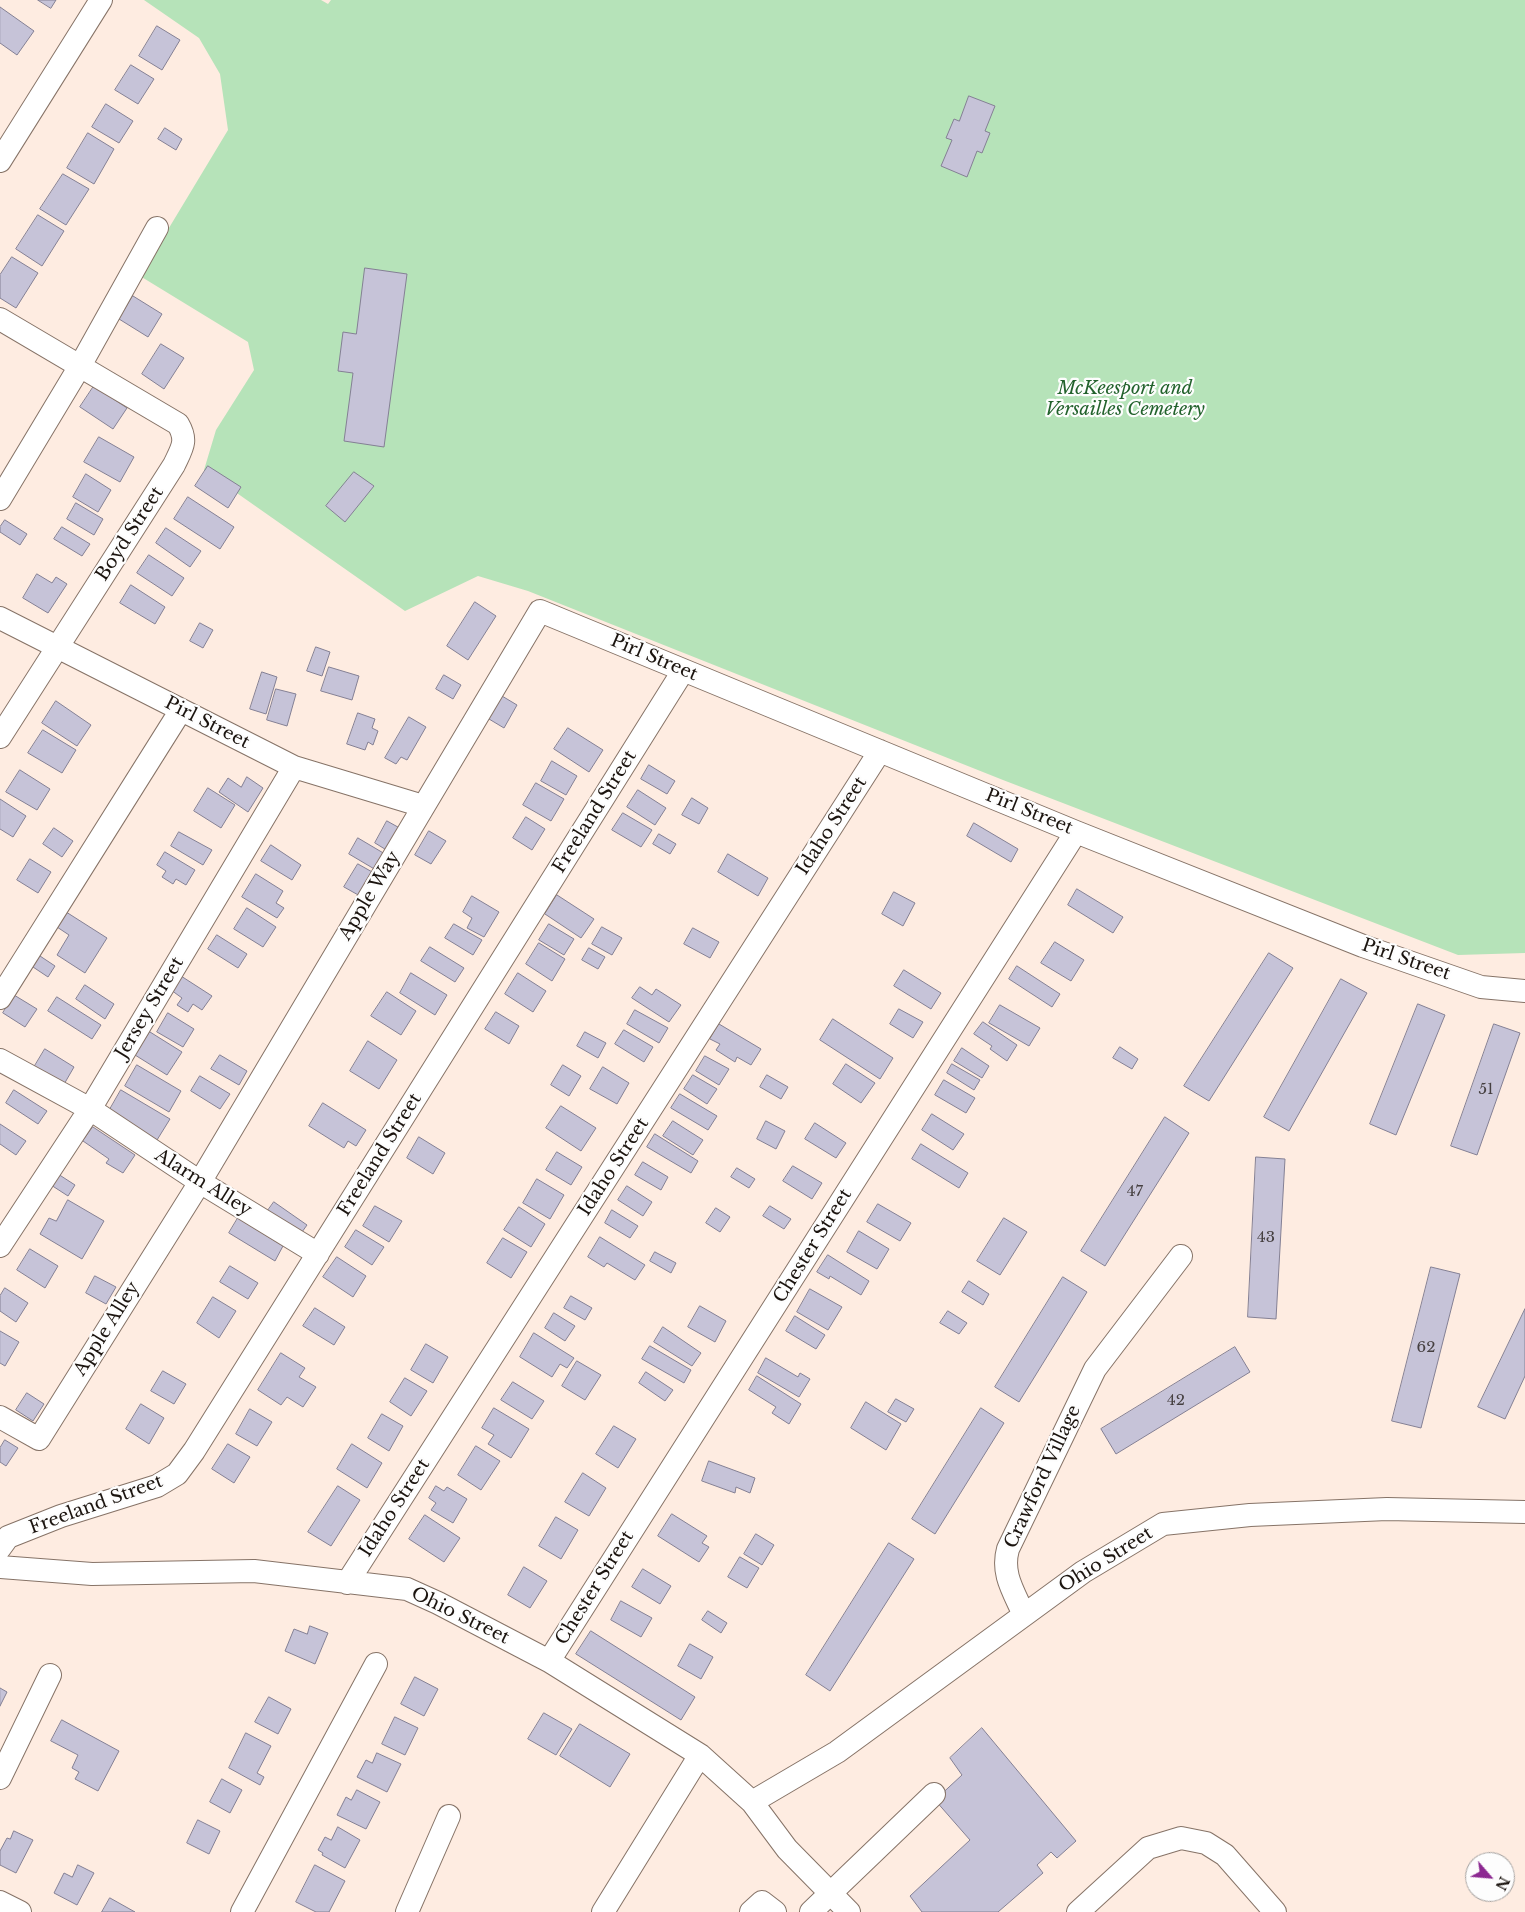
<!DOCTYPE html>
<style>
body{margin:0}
#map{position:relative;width:1525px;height:1912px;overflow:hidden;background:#feece1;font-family:"Libre Baskerville",serif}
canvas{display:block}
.north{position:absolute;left:1465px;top:1852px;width:50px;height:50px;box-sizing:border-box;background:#fdfdfd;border:1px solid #a3a09e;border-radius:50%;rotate:117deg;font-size:14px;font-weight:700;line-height:20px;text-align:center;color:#1b140f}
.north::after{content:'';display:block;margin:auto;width:18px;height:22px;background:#8c2991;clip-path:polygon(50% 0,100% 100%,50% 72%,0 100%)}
</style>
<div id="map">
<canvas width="1525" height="1912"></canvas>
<div class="north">N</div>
</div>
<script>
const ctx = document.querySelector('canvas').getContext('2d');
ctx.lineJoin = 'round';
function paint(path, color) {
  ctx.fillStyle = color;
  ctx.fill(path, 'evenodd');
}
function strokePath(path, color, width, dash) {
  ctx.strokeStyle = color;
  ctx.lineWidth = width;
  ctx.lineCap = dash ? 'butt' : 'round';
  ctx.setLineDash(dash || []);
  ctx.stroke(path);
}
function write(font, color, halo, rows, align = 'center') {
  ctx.font = font + ' "Libre Baskerville",serif';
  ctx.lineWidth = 4.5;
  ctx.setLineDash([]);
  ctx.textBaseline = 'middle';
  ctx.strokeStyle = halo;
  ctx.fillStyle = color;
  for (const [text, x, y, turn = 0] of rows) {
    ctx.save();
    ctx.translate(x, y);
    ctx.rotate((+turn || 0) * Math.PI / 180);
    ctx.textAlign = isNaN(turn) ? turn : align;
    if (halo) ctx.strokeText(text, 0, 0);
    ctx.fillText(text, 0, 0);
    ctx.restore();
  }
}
paint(new Path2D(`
 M144,0h177l7,4 3,-4h1194v953l-67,2 -455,-175 -475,-189 -50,-15 -73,35 -201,-141 12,-40 38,-60 -6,-28 -108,-66 88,-146 -8,-56 -21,-36z`), '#b6e3b9');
const building = new Path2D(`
 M38,0h18l-5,8z
 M0,7l34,24 -17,24 -17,-12z
 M157,26l23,14 -18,30 -23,-14z
 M131,65l23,14 -16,25 -23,-14z
 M969,96l26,10 -10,25 5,2 -8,20 -5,-2 -10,26 -26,-11 11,-26 -6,-2 8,-19 5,2z
 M106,104l27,17 -14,22 -27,-16z
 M165,128l17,11 -6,11 -18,-11z
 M88,133l26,16 -20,35 -27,-16z
 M63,174l26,15 -23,36 -26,-16z
 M38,215l26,16 -22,35 -26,-17z
 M12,257l26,16 -22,35 -16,-10v-23z
 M365,268l42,6 -23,173 -40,-6 9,-68 -15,-2 5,-39 13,2z
 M133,296l29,18 -14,23 -29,-18z
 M161,344l23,14 -20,31 -22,-15z
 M94,386l33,22 -14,21 -33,-22z
 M99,437l35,20 -14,25 -36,-20z
 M208,466l33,21 -13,21 -33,-22z
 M354,472l20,14 -29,36 -19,-16z
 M86,474l25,16 -13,22 -25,-15z
 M188,497l46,30 -14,22 -46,-30z
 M76,503l27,16 -9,16 -27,-16z
 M5,520l22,14 -7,11 -20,-13v-5z
 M62,527l28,17 -8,12 -28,-17z
 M166,528l35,23 -11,16 -34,-24z
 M149,555l35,23 -12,18 -35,-23z
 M37,574l15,9 4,-6 11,7 -19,29 -25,-15z
 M131,585l34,22 -10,17 -35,-21z
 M475,602l21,14 -28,44 -21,-14z
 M200,623l13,7 -10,18 -13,-7z
 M316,647l14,5 -8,24 -15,-5z
 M329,667l30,9 -7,24 -31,-9z
 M262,672l15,5 -11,37 -16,-5z
 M444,675l17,10 -8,14 -17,-10z
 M276,689l20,5 -9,32 -20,-6z
 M502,696l15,9 -13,23 -15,-9z
 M56,701l35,24 -14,21 -35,-23z
 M358,713l17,6 -3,9 6,3 -5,14 -5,-3 -3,8 -18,-6z
 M409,717l17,10 -19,33 -6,-3 -5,7 -11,-6z
 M568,728l35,22 -14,22 -35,-23z
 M43,730l33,20 -14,23 -34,-20z
 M552,761l25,15 -11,19 -25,-14z
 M649,765l26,16 -8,13 -26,-15z
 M20,770l30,19 -13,21 -31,-18z
 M247,777l16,11 -15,24 -29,-20 9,-14 13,9z
 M536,783l28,16 -13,22 -28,-16z
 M208,788l27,17 -14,23 -27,-17z
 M638,790l28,18 -11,17 -28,-18z
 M692,798l16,10 -9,16 -17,-9z
 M0,799l26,17 -13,21 -13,-8z
 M623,813l29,17 -11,17 -29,-17z
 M526,817l19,12 -13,21 -19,-12z
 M387,821l18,10 -12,23 -18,-11z
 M974,823l44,26 -7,13 -44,-26z
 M54,828l19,13 -11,16 -19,-13z
 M429,831l17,10 -15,23 -16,-9z
 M179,832l33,18 -9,15 -32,-19z
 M659,834l17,10 -6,10 -17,-10z
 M358,838l27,16 -9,16 -27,-16z
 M271,845l30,20 -9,15 -31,-19z
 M165,852l30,18 -9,15 -10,-6 -3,5 -11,-7 4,-6 -9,-6z
 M728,854l40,24 -10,18 -40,-24z
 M30,859l21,13 -13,21 -21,-13z
 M358,864l16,9 -14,23 -16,-9z
 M256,874l27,17 -7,12 8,5 -7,10 -35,-21z
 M1077,889l46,28 -10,16 -45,-28z
 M894,892l21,11 -12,23 -21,-12z
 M557,895l37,24 -13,19 -36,-24z
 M472,896l27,16 -15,25 -17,-9 5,-10 -9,-6z
 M247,908l29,19 -13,20 -29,-18z
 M63,910l44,28 -22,35 -28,-18 12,-20 -15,-10z
 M454,924l28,16 -9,15 -28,-17z
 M549,924l25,15 -10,16 -25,-15z
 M602,927l20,11 -10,17 -20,-11z
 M693,928l26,14 -9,16 -26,-14z
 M217,935l30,19 -9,14 -30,-19z
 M1055,942l29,18 -13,21 -30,-18z
 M539,943l26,16 -13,22 -26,-17z
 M430,947l34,21 -9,14 -34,-21z
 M589,948l16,9 -7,12 -16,-9z
 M1269,953l24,15 -84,133 -25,-15z
 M37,954l18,12 -7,11 -18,-12z
 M1017,966l43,28 -8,13 -43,-28z
 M904,970l37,23 -10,16 -37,-23z
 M411,973l36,22 -12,20 -35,-22z
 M518,973l28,18 -13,21 -28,-18z
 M181,976l31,20 -10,14 -9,-6 -5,8 -11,-7 5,-7 -11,-8z
 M1341,979l26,14 -78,138 -25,-14z
 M85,985l29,19 -9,15 -29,-20z
 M640,987l12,8 4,-6 25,16 -12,17 -37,-24z
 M387,992l29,19 -15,24 -30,-19z
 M14,995l23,14 -12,18 -22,-14z
 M57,997l44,28 -9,14 -44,-28z
 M1418,1004l27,11 -49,120 -26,-11z
 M1000,1005l40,23 -11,18 -40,-23z
 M899,1009l24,13 -10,16 -23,-14z
 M635,1010l33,18 -9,15 -32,-19z
 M496,1012l23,14 -10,18 -24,-15z
 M168,1013l26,16 -11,18 -26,-15z
 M833,1019l60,39 -13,21 -60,-39z
 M983,1022l34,23 -10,16 -17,-12 2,-3 -18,-12z
 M719,1024l42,25 -10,16 -14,-8 -2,5 -19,-12 4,-6 -10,-5z
 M1494,1024l26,9 -43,122 -26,-9z
 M624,1030l29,17 -9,15 -29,-18z
 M150,1032l32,20 -15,23 -32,-20z
 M585,1032l21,11 -8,15 -21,-12z
 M368,1041l29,19 -18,29 -29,-18z
 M1120,1047l18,12 -6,10 -19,-11z
 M962,1048l27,18 -7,12 -28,-17z
 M45,1049l29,18 -11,19 -30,-17z
 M220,1055l27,16 -8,14 -28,-16z
 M705,1056l24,13 -10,16 -23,-14z
 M846,1064l29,19 -14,20 -28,-19z
 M952,1064l28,16 -6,10 -27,-17z
 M137,1065l44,26 -12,21 -44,-26z
 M563,1065l18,11 -12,20 -18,-11z
 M603,1067l26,16 -12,21 -27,-15z
 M693,1075l24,14 -10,15 -23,-15z
 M767,1075l21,12 -7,12 -21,-12z
 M200,1076l30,18 -10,15 -29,-18z
 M944,1080l31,18 -9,15 -31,-18z
 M14,1090l33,21 -9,13 -32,-21z
 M121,1090l49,29 -13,21 -48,-29z
 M680,1094l37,22 -9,14 -37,-22z
 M323,1103l43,27 -10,16 -8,-5 -4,7 -35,-22z
 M561,1106l35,22 -15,23 -35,-23z
 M932,1114l32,20 -11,16 -31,-20z
 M1165,1117l24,16 -84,133 -24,-15z
 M673,1121l30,19 -10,15 -30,-19z
 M766,1121l19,10 -9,18 -19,-10z
 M815,1123l31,20 -10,15 -31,-19z
 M0,1124l26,17 -10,14 -16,-11z
 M93,1127l42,28 -12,18 -17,-10 3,-4 -26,-18z
 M655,1134l43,27 -7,12 -44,-26z
 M419,1137l26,16 -12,21 -26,-16z
 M921,1144l47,29 -9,15 -47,-29z
 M557,1152l25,15 -11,18 -25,-15z
 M1256,1157l29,2 -9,160 -28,-2z
 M643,1162l25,15 -7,13 -26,-15z
 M793,1166l29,17 -10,16 -29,-18z
 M737,1168l18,11 -6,9 -18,-11z
 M58,1174l17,11 -7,11 -17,-11z
 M537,1179l27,16 -14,24 -27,-16z
 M627,1186l25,16 -9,14 -25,-16z
 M68,1200l36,21 -22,38 -42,-25 9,-16 7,3z
 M274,1202l33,23 -10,14 -33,-23z
 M878,1204l33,19 -11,18 -33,-19z
 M375,1206l27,15 -13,21 -26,-16z
 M770,1206l21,13 -7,10 -21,-13z
 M519,1207l26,17 -14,23 -27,-17z
 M716,1208l14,9 -10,15 -14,-9z
 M612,1210l26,16 -8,12 -25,-15z
 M238,1218l45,28 -8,15 -46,-28z
 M1004,1218l23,14 -27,43 -23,-14z
 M356,1230l28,17 -12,18 -27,-18z
 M859,1231l30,18 -12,20 -30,-17z
 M600,1237l45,28 -10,15 -28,-17 -3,4 -16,-10z
 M503,1238l24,14 -16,26 -24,-15z
 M30,1249l28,17 -13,22 -28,-18z
 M655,1252l21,11 -5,10 -21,-12z
 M828,1255l41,26 -8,14 -31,-19 -1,3 -12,-7z
 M337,1257l29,19 -13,21 -30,-20z
 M230,1266l28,17 -10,16 -28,-17z
 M1431,1267l29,7 -39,154 -29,-7z
 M95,1276l21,11 -10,17 -20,-11z
 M1063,1277l24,15 -68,110 -24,-15z
 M969,1281l20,13 -6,11 -21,-13z
 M5,1288l23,15 -12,19 -16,-11v-15z
 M810,1289l32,18 -14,23 -31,-18z
 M571,1296l21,12 -7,12 -21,-12z
 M213,1297l23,14 -17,27 -22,-15z
 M700,1306l26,15 -11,21 -27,-15z
 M315,1308l30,19 -11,18 -31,-19z
 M1525,1309v67l-20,43 -27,-12z
 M948,1311l19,12 -8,11 -19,-11z
 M554,1313l21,13 -10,15 -20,-13z
 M795,1316l30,19 -9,14 -30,-18z
 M663,1327l38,26 -9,13 -38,-24z
 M0,1331l19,11 -14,24 -5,-3z
 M534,1333l40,25 -7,10 -7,-4 -8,13 -32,-20z
 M426,1344l22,13 -15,26 -22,-13z
 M650,1346l41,24 -7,13 -42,-24z
 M1235,1347l15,25 -134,82 -15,-25z
 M281,1353l24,15 -6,9 17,10 -13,20 -16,-10 -6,8 -23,-15z
 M766,1358l32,19 2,-4 10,6 -11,18 -41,-24z
 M577,1361l24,14 -16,25 -23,-14z
 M163,1371l23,13 -12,20 -23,-13z
 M646,1372l27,18 -8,11 -26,-18z
 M757,1376l44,28 -12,20 -17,-11 4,-6 -27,-17z
 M405,1378l22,13 -16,25 -21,-14z
 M513,1382l31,19 -12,18 -31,-19z
 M27,1393l17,11 -11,17 -17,-11z
 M896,1399l18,10 -8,13 -18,-10z
 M866,1402l35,22 -15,26 -35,-22z
 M141,1404l23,14 -15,26 -23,-15z
 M494,1408l35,21 -18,29 -23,-14 6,-9 -12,-7z
 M981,1408l23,15 -69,111 -23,-15z
 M250,1409l22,13 -15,24 -21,-12z
 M382,1414l21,12 -14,25 -21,-13z
 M614,1426l22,13 -18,29 -22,-14z
 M5,1440l13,8 -12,18 -6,-4v-14z
 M228,1444l22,13 -16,26 -22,-14z
 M352,1444l30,19 -15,25 -30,-19z
 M476,1446l24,15 -19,29 -23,-15z
 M709,1461l46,17 -5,15 -14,-6 -1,6 -33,-12z
 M583,1473l23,15 -17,28 -24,-14z
 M338,1486l22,14 -29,46 -23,-14z
 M436,1486l8,5 3,-4 20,12 -14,24 -22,-13 5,-7 -7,-5z
 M672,1514l35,22 -5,7 7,4 -10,15 -41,-26z
 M425,1515l35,23 -16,24 -35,-23z
 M556,1517l22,13 -17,29 -22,-13z
 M756,1534l18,11 -12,20 -18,-11z
 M889,1543l25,16 -84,132 -24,-16z
 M740,1557l19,11 -12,20 -19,-11z
 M524,1567l23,14 -17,27 -22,-13z
 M643,1569l28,17 -11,18 -28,-17z
 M621,1601l31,17 -11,19 -30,-17z
 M708,1611l19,12 -6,10 -19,-13z
 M310,1626l18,7 -13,31 -30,-13 9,-22 13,5z
 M591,1631l104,66 -14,23 -105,-66z
 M690,1644l23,13 -12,22 -23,-13z
 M415,1677l23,12 -14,27 -23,-12z
 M0,1688l7,4 -7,14z
 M269,1697l22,12 -13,25 -23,-12z
 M544,1713l28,16 -16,26 -28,-16z
 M395,1717l23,11 -13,27 -23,-11z
 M62,1720l57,31 -21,40 -23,-12 4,-7 -7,-4 6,-13 -27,-14z
 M580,1724l50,30 -20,33 -50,-31z
 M982,1728l94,113 -19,17 -6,-6 -14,13 6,8 -45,39h-76l-12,-16 60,-56 -35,-40 27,-25 -12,-17z
 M246,1733l25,13 -14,27 7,4 -4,8 -31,-17z
 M377,1753l24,11 -14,28 -30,-15 9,-17 6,3z
 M222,1779l20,11 -12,23 -20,-11z
 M357,1790l23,12 -14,27 -29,-14 9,-18 5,3z
 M198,1820l22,11 -11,23 -22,-11z
 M338,1827l22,13 -15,28 -23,-13 1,-2 -5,-3 7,-13 6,3z
 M14,1831l19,9 -17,33 -16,-8v-14l7,-13 3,1z
 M78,1865l16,8 -17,32 -23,-12 10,-20 8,4z
 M315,1865l30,16 -16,31h-13l-20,-10z
 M110,1898l25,14h-33z`);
paint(building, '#c6c3d8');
strokePath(building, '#848094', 1);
const minor = new Path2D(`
 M0,161l101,-161
 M0,319l178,105c10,17 4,24 -4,41l-174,272
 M0,499l80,-133 77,-138
 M0,618l294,149 129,39
 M0,998l181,-288
 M0,1060l90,49 110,73 118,72
 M0,1246l90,-137 204,-342
 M0,1417l39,22 161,-257 340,-571 536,221 287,114 118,41 44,4
 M0,1548l8,-11 53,-21 96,-30 20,-12 17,-23 489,-780
 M0,1567l92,7 162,-3 153,18 31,14 111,58 151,94 52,47 35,47 62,63
 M347,1583l533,-832
 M1024,1615c-10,-23 -23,-41 -16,-66l87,-180 86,-113
 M549,1661l527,-829
 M0,1778l50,-103
 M752,1802l85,-50 246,-180 80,-48 87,-9 137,-6 138,3
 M0,1902l20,10
 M242,1912l134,-248
 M407,1912l42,-96
 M603,1912l97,-157
 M751,1912l11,-10 13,10
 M811,1912l123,-118
 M1078,1912l70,-64 33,-10 25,5 19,12 50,57`);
strokePath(minor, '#867367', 24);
strokePath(minor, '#fff', 22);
write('15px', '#464041', null, [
 ["51",1486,1090],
 ["47",1135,1192],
 ["43",1266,1238],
 ["62",1426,1348],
 ["42",1176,1401]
]);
write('italic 18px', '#22622c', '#fdfdfd', [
 ["McKeesport and",1125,389],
 ["Versailles Cemetery",1125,410]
]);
write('18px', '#1b140f', '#fdfdfd', [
 ["Boyd Street",130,534,-57],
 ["Pirl Street",654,658,23],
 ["Pirl Street",207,723,27],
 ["Freeland Street",595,812,-58],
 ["Pirl Street",1029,812,22],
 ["Idaho Street",832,826,-57],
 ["Apple Way",370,896,-59],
 ["Pirl Street",1406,960,19],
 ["Jersey Street",150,1008,-59],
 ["Freeland Street",380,1155,-58],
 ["Idaho Street",614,1167,-57],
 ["Alarm Alley",203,1183,32],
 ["Chester Street",813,1246,-58],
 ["Apple Alley",107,1329,-58],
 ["Crawford Village",1043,1477,-65],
 ["Freeland Street",96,1505,-20],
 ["Idaho Street",395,1508,-57],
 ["Ohio Street",1106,1560,-32],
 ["Chester Street",595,1588,-58],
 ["Ohio Street",460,1616,26]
]);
</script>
